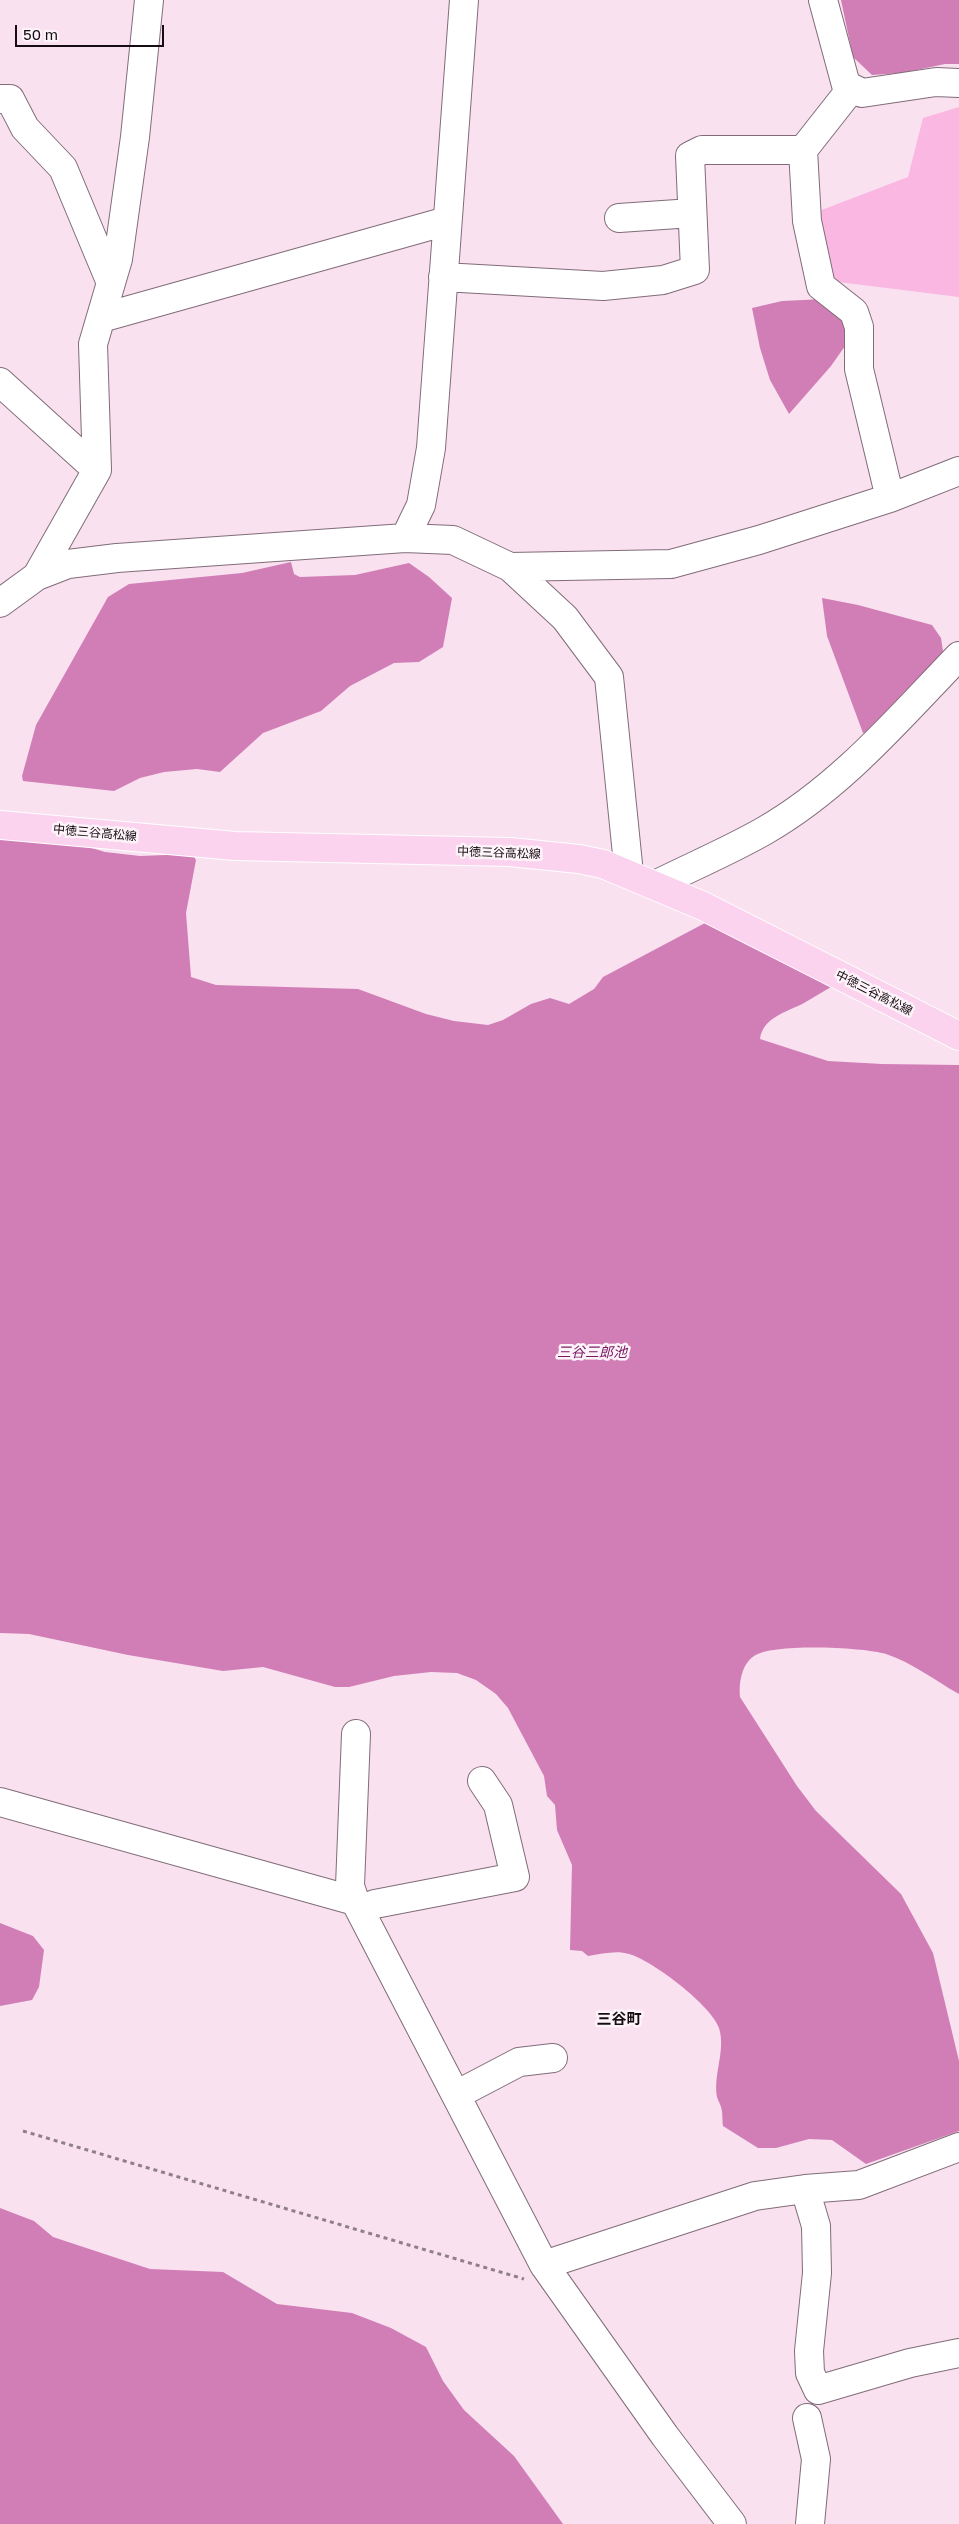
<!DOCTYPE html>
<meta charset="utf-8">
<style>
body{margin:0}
#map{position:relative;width:959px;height:2524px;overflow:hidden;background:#f9e1f0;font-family:"Golos Text",sans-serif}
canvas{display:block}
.scale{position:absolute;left:15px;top:25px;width:149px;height:22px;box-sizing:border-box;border:2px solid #150d12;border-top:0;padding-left:6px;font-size:15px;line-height:18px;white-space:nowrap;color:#150d12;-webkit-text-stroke:4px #fdf3f9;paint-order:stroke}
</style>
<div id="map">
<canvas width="959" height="2524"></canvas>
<div class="scale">50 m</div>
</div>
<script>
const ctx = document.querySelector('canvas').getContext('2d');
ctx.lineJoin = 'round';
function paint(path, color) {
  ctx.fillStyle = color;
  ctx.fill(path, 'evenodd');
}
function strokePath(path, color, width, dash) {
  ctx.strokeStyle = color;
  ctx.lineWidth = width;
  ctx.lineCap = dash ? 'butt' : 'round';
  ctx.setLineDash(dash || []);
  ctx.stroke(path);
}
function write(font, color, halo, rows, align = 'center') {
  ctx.font = font + ' "Golos Text","Noto Sans JP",sans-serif';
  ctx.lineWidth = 5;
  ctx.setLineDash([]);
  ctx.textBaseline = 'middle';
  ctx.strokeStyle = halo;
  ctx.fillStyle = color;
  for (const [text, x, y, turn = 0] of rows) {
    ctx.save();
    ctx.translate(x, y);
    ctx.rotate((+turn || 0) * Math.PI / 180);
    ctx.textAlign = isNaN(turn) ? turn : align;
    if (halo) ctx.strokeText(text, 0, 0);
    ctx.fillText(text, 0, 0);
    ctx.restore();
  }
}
paint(new Path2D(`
 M959,107v190l-137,-17 -3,-69 89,-34 15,-59z`), '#f9b7e2');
paint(new Path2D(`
 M841,0h118v64h-14l-43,9 -30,2 -19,-18z
 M824,299l21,15 7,22 -21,30 -42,48 -19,-34 -10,-32 -8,-40 30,-7z
 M291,562l3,12 6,3 55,-2 54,-12 20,14 23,21 -9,49 -24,15 -25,1 -44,23 -29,25 -58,22 -43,39 -23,-3 -33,3 -24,6 -26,13 -91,-10 -1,-5 14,-51 72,-128 21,-13 113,-11z
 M822,598l36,7 74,20 9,13 2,13 -2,10 -60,68 -18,4 -36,-97z
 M0,839l85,7 20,6 35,4 52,-2 4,6 -10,53 5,64 25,8 142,4 68,25 28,7 34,4 15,-5 28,-16 19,-6 19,6 25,-15 9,-12 102,-54 126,64c-9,5 -18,11 -27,16 -17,9 -41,14 -44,36l68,22 54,3 77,1v629c-25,-14 -46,-31 -73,-40 -23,-7 -114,-11 -132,2 -13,9 -15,27 -14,41l57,89 19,25 85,83 32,59 26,108v70l-93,33 -34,-24 -23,-1 -33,9h-18l-35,-22c-1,-6 0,-13 -2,-19 -1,-3 -3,-7 -4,-10 -4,-23 9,-46 2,-69 -7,-22 -67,-68 -90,-74 -13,-4 -27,0 -41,2l-6,-5 -12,-1 2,-85 -15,-35 -2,-25 -8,-9 -3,-20 -36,-68 -12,-14 -20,-14 -19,-7 -26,-1 -37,4 -45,11h-14l-72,-20 -40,4 -95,-16 -99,-21 -29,-1z
 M0,1923l33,13 11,14 -5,37 -7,13 -32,6z
 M0,2208l34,13 19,16 97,32 73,3 54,32 75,9 39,15 35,19 17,34 21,29 50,46 49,68h-563z`), '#d17eb7');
const minor = new Path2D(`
 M823,0l23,85 16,8 74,-11 23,1
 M0,99h10l15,29 38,40 48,115
 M803,150l4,71 14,65 33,26 5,15v42l31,129
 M619,218l73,-5
 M443,277l160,9 60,-6 32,-10 -5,-114 12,-6h101l48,-61
 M101,318l346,-97
 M0,382l97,88
 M405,538l16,-33 10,-57 33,-448
 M510,567l161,-3 88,-24 131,-42 69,-27
 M37,576l60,-106 -4,-126 25,-85 17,-122 14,-137
 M0,603l37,-27 31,-12 49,-6 288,-20 48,2 57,27 55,51 44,59 20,197
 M655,885c36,-18 74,-34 109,-54 77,-44 135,-113 195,-175
 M0,1802l355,99 189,364
 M355,1901l-5,-15 6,-152
 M360,1910l15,-6 140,-27 -17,-72 -16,-24
 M456,2095l63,-33 34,-4
 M805,2189l11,37 1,47 -8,78 1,22 8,17 92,-27 49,-10
 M807,2418l9,41 -6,65
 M732,2524l-67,-88 -121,-171 211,-69 50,-7 54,-4 100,-38`);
const major = new Path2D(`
 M0,825l235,21 275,6 69,7 24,5 100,42 256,130`);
strokePath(minor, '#816c79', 30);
strokePath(major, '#fff', 30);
strokePath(new Path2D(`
 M23,2131l501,148`), '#8f7f89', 3, [4, 4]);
strokePath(minor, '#fff', 28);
strokePath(major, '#fbd3ee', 28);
write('12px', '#150d12', '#fdf3f9', [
 ["中徳三谷高松線",95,833,5],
 ["中徳三谷高松線",499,853,2],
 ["中徳三谷高松線",874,993,27]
]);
write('italic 14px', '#7b1864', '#fdf3f9', [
 ["三谷三郎池",592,1353]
]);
write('bold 15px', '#150d12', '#fdf3f9', [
 ["三谷町",619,2019]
]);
</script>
